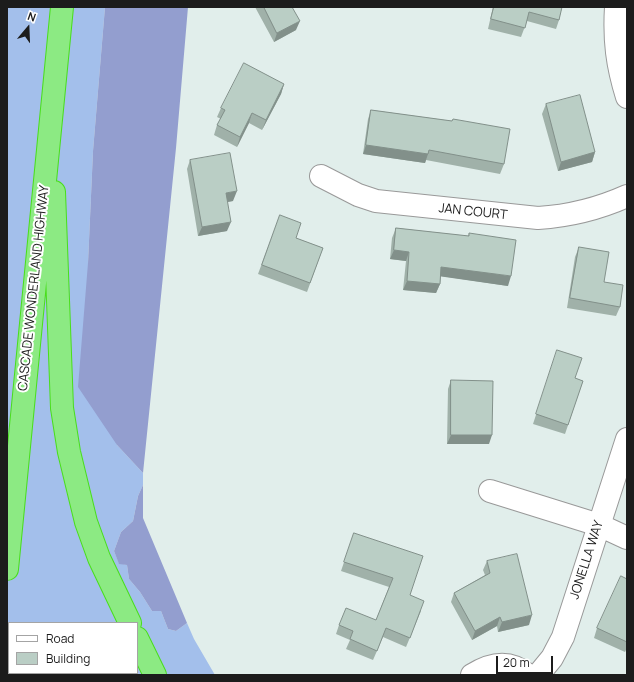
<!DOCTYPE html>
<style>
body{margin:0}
#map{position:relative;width:634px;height:682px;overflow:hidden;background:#e1eeeb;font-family:Manrope,sans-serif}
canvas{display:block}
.frame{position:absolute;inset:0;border:8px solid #1c1c1c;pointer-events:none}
.legend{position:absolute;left:8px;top:622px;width:130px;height:52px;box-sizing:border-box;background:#fff;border:1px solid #a4a4a4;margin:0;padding:5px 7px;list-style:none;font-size:12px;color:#1c1c1c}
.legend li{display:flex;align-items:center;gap:8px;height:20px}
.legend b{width:20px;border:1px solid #a4a4a4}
.north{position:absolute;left:8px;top:8px;width:40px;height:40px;-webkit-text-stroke:3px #fff;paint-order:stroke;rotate:19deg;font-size:11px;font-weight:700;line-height:16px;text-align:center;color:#1c1c1c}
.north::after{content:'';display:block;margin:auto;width:14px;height:18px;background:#1c1c1c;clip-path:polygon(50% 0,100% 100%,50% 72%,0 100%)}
.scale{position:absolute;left:496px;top:656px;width:57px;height:18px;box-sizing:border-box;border:2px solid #1c1c1c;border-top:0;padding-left:5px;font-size:12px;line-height:14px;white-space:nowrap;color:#1c1c1c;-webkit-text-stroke:3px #fff;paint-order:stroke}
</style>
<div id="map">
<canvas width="634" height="682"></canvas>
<div class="frame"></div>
<ul class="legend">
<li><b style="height:5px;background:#fff"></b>Road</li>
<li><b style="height:11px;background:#bacec5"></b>Building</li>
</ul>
<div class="north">N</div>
<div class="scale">20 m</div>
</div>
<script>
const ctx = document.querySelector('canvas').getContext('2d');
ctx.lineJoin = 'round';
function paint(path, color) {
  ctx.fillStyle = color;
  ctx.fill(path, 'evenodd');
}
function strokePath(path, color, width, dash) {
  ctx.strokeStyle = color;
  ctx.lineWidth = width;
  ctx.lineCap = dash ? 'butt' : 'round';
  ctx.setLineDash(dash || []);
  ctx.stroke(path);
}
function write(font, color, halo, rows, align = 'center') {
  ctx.font = font + ' Manrope,sans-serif';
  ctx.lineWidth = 4;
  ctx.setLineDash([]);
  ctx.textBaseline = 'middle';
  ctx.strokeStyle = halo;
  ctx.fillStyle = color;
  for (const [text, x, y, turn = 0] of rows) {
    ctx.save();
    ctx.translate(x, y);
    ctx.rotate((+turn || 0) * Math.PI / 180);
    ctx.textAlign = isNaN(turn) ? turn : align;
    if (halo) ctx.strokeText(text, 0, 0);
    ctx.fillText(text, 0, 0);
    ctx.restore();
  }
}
paint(new Path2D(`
 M7,7h98l-12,144 -5,112 29,182 26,28v12l-5,11 -5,25 -12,11 -7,19 5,12 8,2 2,14 11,13 12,19h9l7,18 8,2 11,-8 7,16 21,36h-208zM9,623h128v50h-128z`), '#a3bfeb');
paint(new Path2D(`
 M105,7h83l-12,141 -33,325 -26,-28 -39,-58 10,-124 5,-112z
 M143,485v33l44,105 -11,8 -8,-2 -7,-18h-9l-12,-19 -11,-13 -2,-14 -8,-1 -5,-13 7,-19 12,-11 5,-25z`), '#939ecf');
const minor = new Path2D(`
 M616,7c-2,33 1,58 11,90
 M321,176l37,19 18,6 162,17c32,-2 60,-9 89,-22
 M490,491l109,34 28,13
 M472,675c19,-12 38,-15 56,0
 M538,675l14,-17 11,-21 64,-198`);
const motorway = new Path2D(`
 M54,192l8,216 7,44 17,70 13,36 31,65
 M7,569l55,-562
 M137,638l18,37`);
strokePath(minor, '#999', 24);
strokePath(motorway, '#49de1b', 24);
strokePath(minor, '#fff', 22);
strokePath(motorway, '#8cea83', 22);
paint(new Path2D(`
 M255,7h38h-1l4,23 -22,12z
 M493,7h69l-3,13 -3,9 -29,-8 -6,16 -33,-8z
 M284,84l-3,10 -19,36 -13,-7 -12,24 -23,-12 3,-10 4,-6 -4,-2 4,-9z
 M546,104l49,48 -3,10 -34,9 -16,-57z
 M371,110l81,11 1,-2 51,45 -4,10 -74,-14 -1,3 -62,-9 5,-35z
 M190,160l43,41 -6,1v29l-29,5 -11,-67z
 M280,215l16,23 27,10 -16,44 -49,-18z
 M396,228l72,8 1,-3 39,53 -67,-10 -1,8 -4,9 -33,-3 3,-29 -16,-2 2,-21z
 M579,247l25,35 16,25 -4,9 -49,-8 8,-51z
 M554,360l21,18 8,3 -18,53 -32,-10z
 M451,380l38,64h-42l1,-55z
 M354,533l56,62 11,16 -15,36 -23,-10 -10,23 -27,-11 4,-9 -14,-6 3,-9 37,-5 13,-33 -48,-16z
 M487,561l42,64 -31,7 -1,-6 -25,14 -21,-38 3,-9 31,-18 -2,-5z
 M627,579v69l-2,4 -31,-14 3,-10z`), '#a0b1a9');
paint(new Path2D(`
 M300,21l-4,9 -22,12 3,-9z
 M284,84l-3,10 -19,36 4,-10z
 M252,113l-3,10 -12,24 3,-10z
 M366,145l62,9 -3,9 -62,-9z
 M595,152l-3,10 -34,9 3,-9z
 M237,191l-4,10 -11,2 4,-10z
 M231,222l-4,9 -29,5 4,-9z
 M394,250l15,2 -3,9 -16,-2z
 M441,267l70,9 -3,10 -70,-10z
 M407,281l33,3 -4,9 -33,-3z
 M451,435h41l-3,9h-42z
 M532,615l-3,10 -31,7 4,-10z
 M500,617l-3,9 -25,14 3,-9z`), '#82908a');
const building = new Path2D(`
 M264,7h28l8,14 -23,12z
 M494,7h68l-3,13 -30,-8 -4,16 -34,-9z
 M244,63l40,21 -18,36 -14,-7 -12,24 -23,-12 8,-15 -4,-2z
 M580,95l15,57 -34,10 -15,-58z
 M371,110l81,11 1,-2 57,10 -6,35 -75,-14 -1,4 -62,-9z
 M230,153l7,38 -11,2 5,29 -29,5 -12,-67z
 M280,215l21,8 -5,15 27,10 -13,35 -48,-18z
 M396,228l73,8v-3l47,7 -5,36 -70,-9 -1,17 -33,-3 2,-29 -15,-2z
 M579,247l30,5 -5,30 19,3 -3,22 -50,-9z
 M557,350l25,8 -7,20 8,3 -15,44 -32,-11z
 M451,380l42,1 -1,54h-41z
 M354,533l69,23 -13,39 14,6 -14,37 -24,-10 -9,23 -27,-12 3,-8 -14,-6 7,-17 30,12 17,-42 -49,-16z
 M517,554l15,61 -30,7 -2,-5 -25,14 -21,-38 36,-20 -3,-12z
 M621,576l6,3v63l-30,-14z`);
paint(building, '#bacec5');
strokePath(building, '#82908a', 1);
write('13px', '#1c1c1c', '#fff', [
 ["JAN COURT",473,212,6],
 ["CASCADE WONDERLAND HIGHWAY",34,288,-84],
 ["JONELLA WAY",587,560,-72]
]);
</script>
